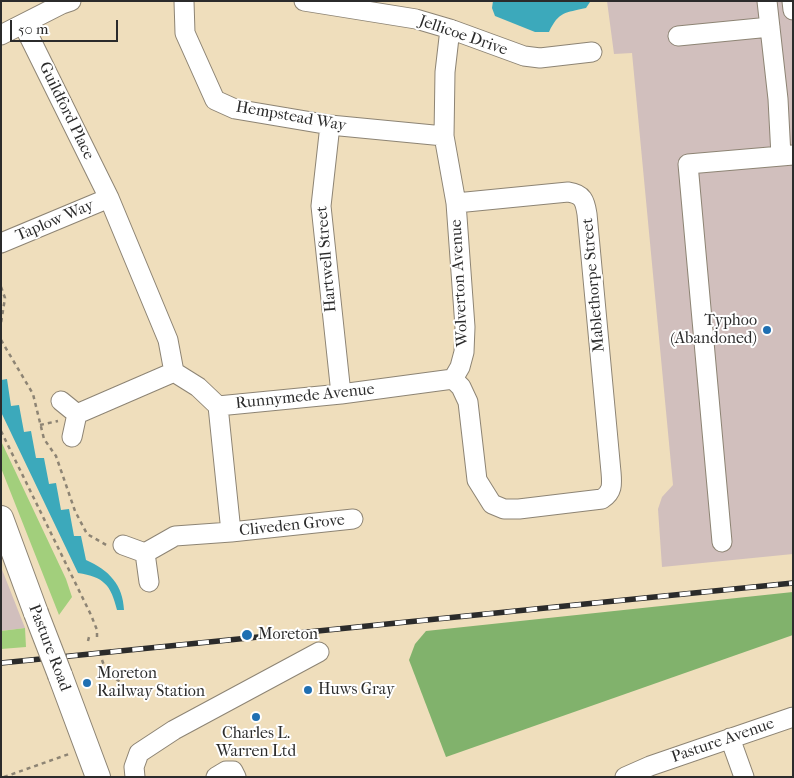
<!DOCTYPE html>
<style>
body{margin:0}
#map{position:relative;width:794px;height:778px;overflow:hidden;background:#efdebc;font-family:"IM FELL French Canon",serif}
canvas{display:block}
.frame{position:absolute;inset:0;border:2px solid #2b2b2b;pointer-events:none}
.scale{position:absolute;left:10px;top:20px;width:108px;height:22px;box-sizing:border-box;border:2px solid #2b2b2b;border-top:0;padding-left:6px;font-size:15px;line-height:18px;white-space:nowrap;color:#2b2b2b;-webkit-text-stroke:4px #fff;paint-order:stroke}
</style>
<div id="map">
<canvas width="794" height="778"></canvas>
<div class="frame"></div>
<div class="scale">50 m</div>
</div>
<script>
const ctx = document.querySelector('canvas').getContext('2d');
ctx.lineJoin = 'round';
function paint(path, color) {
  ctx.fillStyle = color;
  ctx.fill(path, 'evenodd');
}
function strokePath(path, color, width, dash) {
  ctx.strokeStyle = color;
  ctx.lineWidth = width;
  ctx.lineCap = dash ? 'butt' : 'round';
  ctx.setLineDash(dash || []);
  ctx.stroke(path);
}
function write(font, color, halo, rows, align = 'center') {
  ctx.font = font + ' "IM FELL French Canon",serif';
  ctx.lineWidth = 4;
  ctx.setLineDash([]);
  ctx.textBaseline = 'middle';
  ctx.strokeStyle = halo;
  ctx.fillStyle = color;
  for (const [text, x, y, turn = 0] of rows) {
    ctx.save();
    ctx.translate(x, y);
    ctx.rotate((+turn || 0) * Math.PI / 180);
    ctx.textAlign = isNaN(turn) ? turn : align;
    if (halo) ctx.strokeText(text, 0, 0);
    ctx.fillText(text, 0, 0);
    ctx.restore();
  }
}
paint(new Path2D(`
 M607,1h186v553l-131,13 -4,-58 4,-12 11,-12 -41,-432 -18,1z
 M1,567l24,61 -24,3z`), '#d1bfbd');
paint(new Path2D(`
 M1,441l65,138 6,18 -13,18 -58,-147z
 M25,628l1,19 -25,2v-18z`), '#a2cf7c');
paint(new Path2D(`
 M793,592v43l-347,122 -37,-97 6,-16 11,-13z`), '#81b26c');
paint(new Path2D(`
 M493,1h97v1l-4,6c-21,5 -27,3 -37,24h-14l-40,-16 -3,-8z
 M7,379l4,27 8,-1 5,27 7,-1 5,27h8l5,26 7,-1 5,27 8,-1 5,27h7l5,24c23,10 37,25 38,50h-7c-6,-25 -13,-33 -39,-37l-77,-161v-32z`), '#3ca9bb');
const minor = new Path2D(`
 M184,1l1,32 30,67 20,9 95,16 114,11
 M304,1l112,18 34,10 74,27 16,2 52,-6
 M767,1l11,98 3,57
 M792,1l1,9
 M23,24l86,174 59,142 6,32 24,15 20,19 123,-12 112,-15
 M450,29l-5,43 -1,64 12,67 9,124 -1,25 -4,15 -7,12
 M1,35l61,-31 9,-3
 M678,36l92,-9
 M330,125l-9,81 20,188
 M1,243l108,-45
 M453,379l8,8 7,15 9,78 15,24 12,5h15l83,-10c11,-7 10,-15 9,-27l-24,-258c-2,-13 -4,-20 -19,-22l-112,11
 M61,401l16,13
 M218,406l13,126 122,-13
 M77,414l97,-42
 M72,437l5,-23
 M722,542l-34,-378 105,-9
 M123,545l22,8
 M149,582l-4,-29 30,-17 56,-4
 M730,738l14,39
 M135,777l-1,-10 5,-14 35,-23 145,-78
 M216,777l10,-6h7l3,6
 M625,777l25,-11 143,-49`);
const major = new Path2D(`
 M1,518l35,95
 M60,675l38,102`);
strokePath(minor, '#8d8474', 21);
strokePath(major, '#8d8474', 26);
strokePath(new Path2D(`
 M1,287l4,11 -4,25
 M1,340l32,54 11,45 12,17 19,55 12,23 21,12
 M40,425l18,-4
 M1,431l90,184 6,15v10
 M88,641l1,-4
 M102,660c3,9 10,17 19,22
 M4,777l65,-23`), '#8d8474', 2.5, [4, 4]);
strokePath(minor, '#fff', 19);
strokePath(major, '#fff', 24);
const rail = new Path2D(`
 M1,663l792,-80`);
strokePath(rail, '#2b2b2b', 5.5);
strokePath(rail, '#fff', 4, [11]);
const majorBridge = new Path2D(`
 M36,613l24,62`);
strokePath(majorBridge, '#8d8474', 26, []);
strokePath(majorBridge, '#fff', 24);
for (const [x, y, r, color] of [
 [767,330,5,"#1f6fb2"],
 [247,635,6,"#1f6fb2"],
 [87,683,5,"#1f6fb2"],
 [308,690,5,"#1f6fb2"],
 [256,717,5,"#1f6fb2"]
]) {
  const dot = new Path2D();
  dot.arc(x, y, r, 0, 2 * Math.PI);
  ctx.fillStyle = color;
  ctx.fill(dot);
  strokePath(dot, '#fff', 2);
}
write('16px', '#2b2b2b', '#fff', [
 ["Jellicoe Drive",463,36,19],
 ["Guildford Place",66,111,64],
 ["Hempstead Way",291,117,10],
 ["Taplow Way",55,221,-23],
 ["Hartwell Street",327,259,-95],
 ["Wolverton Avenue",460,283,-93],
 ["Mablethorpe Street",594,285,-95],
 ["Runnymede Avenue",305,397,-6],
 ["Cliveden Grove",292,526,-6],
 ["Pasture Road",49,648,69],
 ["Pasture Avenue",723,741,-19]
]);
write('16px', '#2b2b2b', '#fff', [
 ["Typhoo",757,321,"right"],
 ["(Abandoned)",757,339,"right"],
 ["Moreton",258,635],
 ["Moreton",97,674],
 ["Railway Station",97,692],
 ["Huws Gray",318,690],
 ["Charles L.",256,734,"center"],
 ["Warren Ltd",256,752,"center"]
], 'left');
</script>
